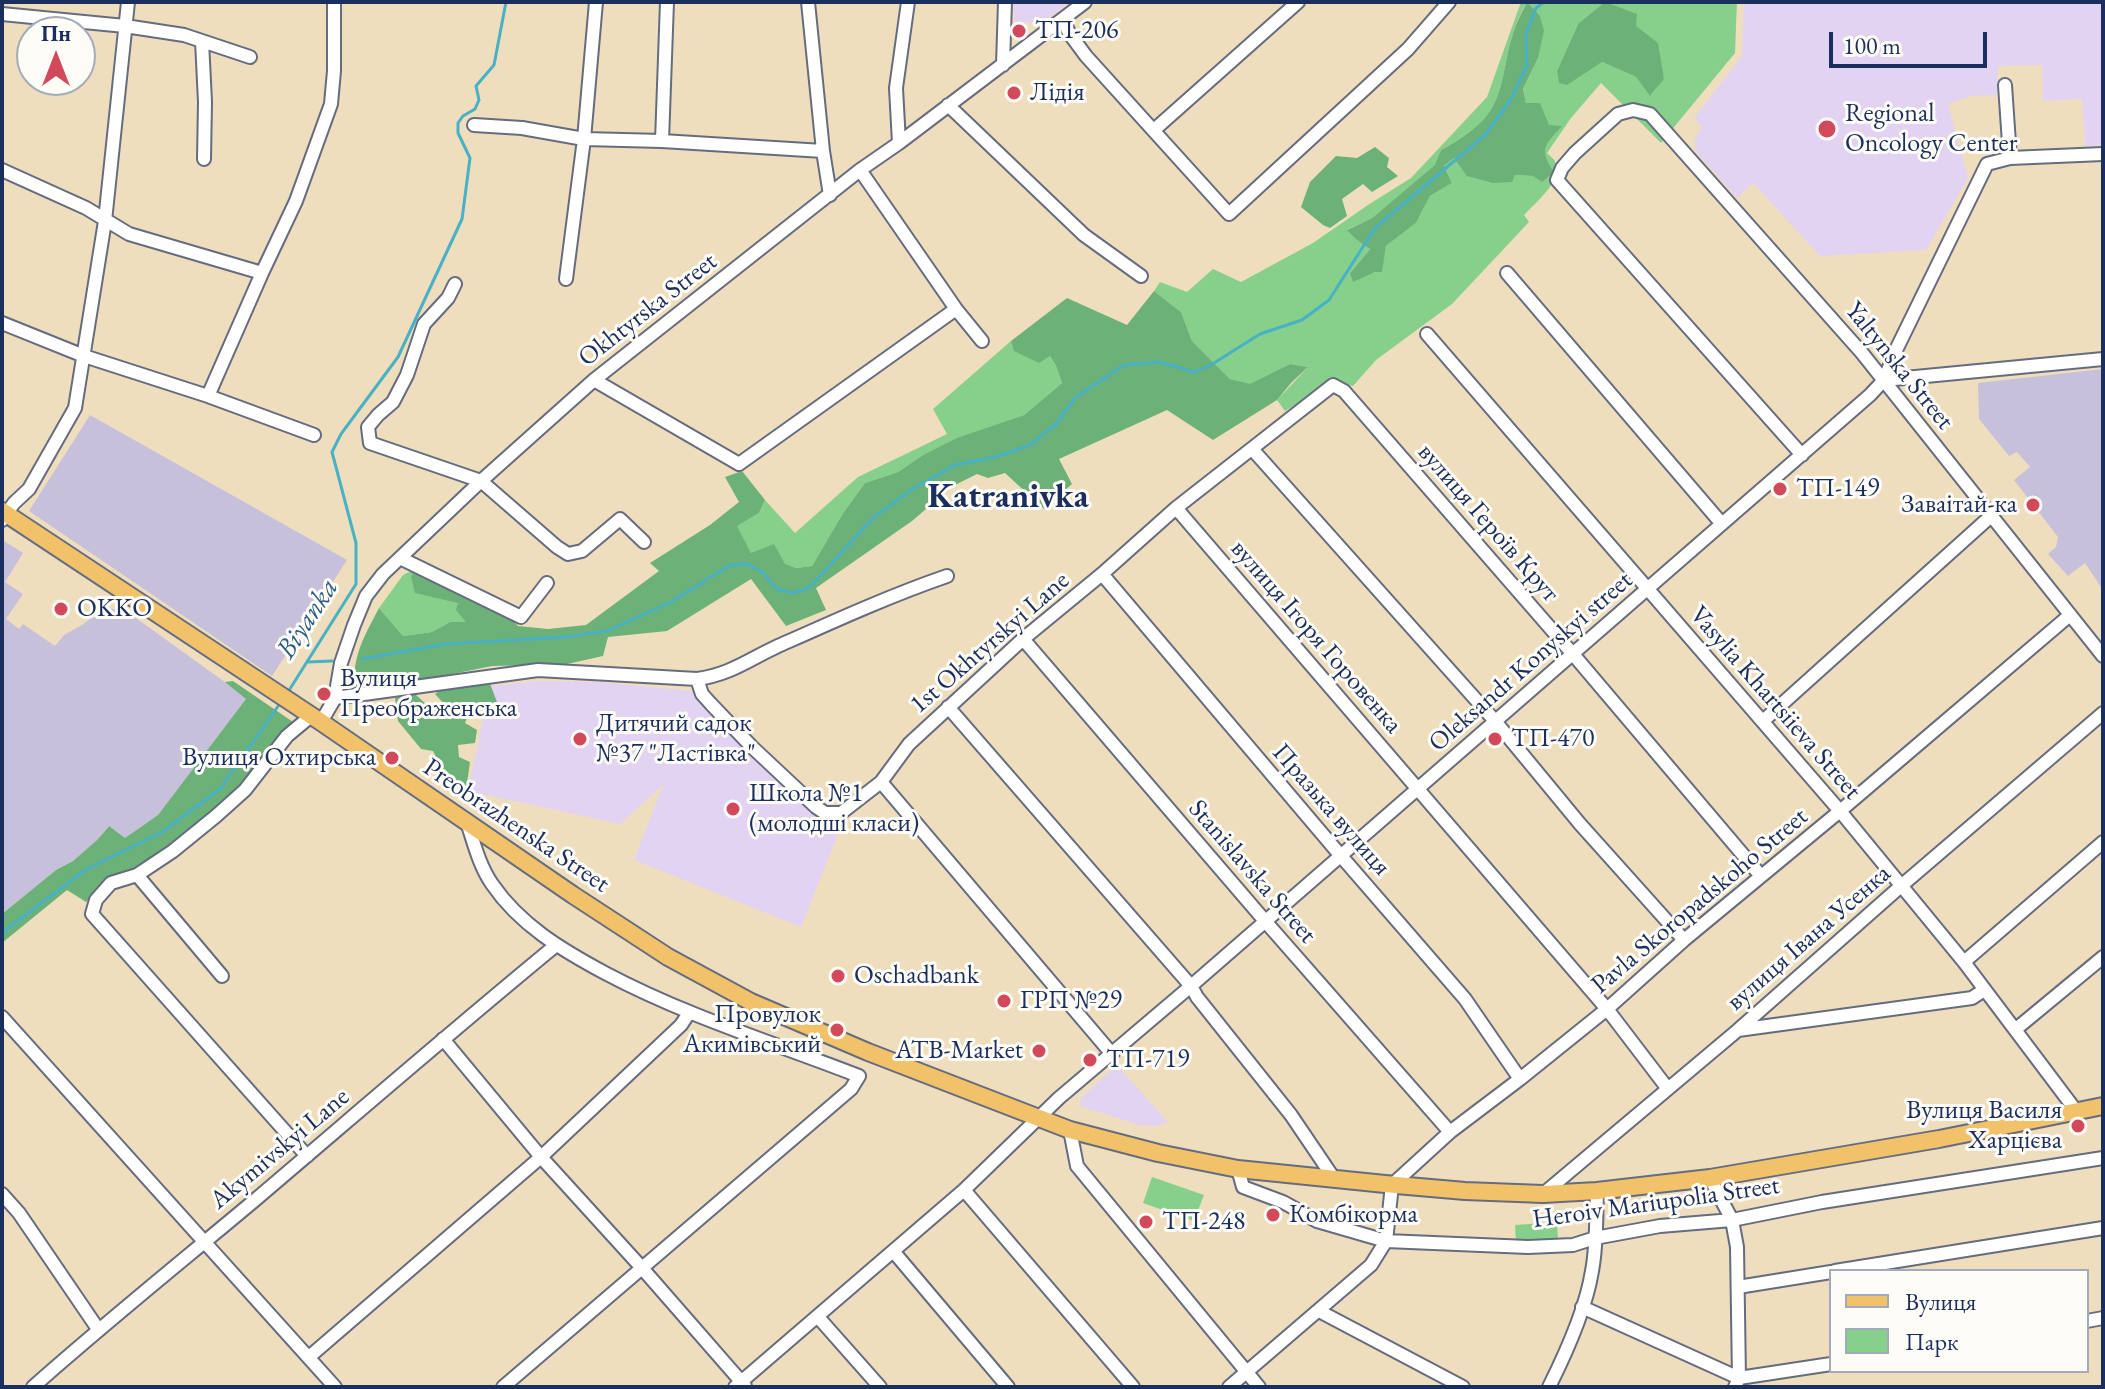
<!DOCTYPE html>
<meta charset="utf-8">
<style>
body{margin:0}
#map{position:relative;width:2105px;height:1389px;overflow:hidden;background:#efdebd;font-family:"EB Garamond",serif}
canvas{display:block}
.frame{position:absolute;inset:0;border:4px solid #1b2f5e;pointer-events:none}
.legend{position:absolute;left:1829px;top:1269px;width:260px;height:104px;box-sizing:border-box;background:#fdfcf7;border:2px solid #a3aaba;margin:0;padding:10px 14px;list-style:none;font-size:24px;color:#1b2f5e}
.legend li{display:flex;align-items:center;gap:16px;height:40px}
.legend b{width:40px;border:2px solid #a3aaba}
.north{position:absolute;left:16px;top:16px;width:80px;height:80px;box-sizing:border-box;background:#fdfcf7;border:2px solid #a3aaba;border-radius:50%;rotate:0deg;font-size:22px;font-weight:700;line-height:32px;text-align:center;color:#1b2f5e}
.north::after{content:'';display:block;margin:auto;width:28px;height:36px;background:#d1495b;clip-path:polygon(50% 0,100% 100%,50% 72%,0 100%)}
.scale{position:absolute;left:1829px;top:32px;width:158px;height:36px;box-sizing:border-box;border:4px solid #1b2f5e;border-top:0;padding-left:10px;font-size:24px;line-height:28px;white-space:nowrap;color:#1b2f5e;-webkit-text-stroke:6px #fdfcf7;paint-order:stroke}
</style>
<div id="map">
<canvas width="2105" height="1389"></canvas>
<div class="frame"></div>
<ul class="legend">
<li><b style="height:10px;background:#f2c26a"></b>Вулиця</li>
<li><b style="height:22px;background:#86d08c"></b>Парк</li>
</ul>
<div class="north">Пн</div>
<div class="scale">100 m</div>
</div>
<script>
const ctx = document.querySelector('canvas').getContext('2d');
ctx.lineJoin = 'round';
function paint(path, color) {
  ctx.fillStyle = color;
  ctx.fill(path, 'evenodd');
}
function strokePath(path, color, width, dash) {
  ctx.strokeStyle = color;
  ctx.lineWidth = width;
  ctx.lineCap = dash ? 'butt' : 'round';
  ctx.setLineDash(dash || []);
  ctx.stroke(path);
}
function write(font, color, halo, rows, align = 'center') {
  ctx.font = font + ' "EB Garamond",serif';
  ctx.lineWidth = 6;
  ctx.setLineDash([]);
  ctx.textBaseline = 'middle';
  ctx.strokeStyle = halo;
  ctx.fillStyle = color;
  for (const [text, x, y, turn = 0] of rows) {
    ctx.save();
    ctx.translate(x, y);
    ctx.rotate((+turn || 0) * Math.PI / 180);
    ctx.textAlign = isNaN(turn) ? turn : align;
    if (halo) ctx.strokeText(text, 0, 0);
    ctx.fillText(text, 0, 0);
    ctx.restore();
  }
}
paint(new Path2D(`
 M1014,2h55l-26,21 -29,-1z
 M1744,2h359v143l-18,1 -3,-47 -39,2 -1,-36 -44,1 -1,29 -26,1 -23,8 20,74 -42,72 -106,6 -67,-73 -16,15 -38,-43 -4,-6v-11l7,-11 -8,-9 48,-62z
 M539,681l57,1 98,9 48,52v11l4,3 12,1 80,76 -37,93 -167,-67 29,-75 -43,39 -152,-33 22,-105z
 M1116,1065h1l51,57 -12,4 -17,-1 -59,-19v-7z`), '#e3d3f2');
paint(new Path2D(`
 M2103,369v221l-18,-27 -17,13 -20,-22 8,-7 2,-10 -44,-57 16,-13 -13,-15 -8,4 -30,-37 -1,-36z
 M90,415l257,145 -75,116 -243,-165z
 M4,541l19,12 -18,29 18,12 -17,25 13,10 4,-5 32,22 9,-11 18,-10 24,-18 23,6 118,85 -89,117 -33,23 -17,-12 -11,14 -24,21 -17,9 -54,44v-370z`), '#c6c0da');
paint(new Path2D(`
 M1521,2h216l-2,51 -74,90 -60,-60 -30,35 -24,35c2,3 7,5 8,9 9,18 -20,41 -31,53l5,7 -77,82 -76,56 -23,26 -20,-4 -48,29 -8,-11 31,-33 -18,-3 -40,21 -20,-6 -38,-38 -11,-29 -27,-21 6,-9 27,10 26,-23 28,13 72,-39 55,-38 43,-27 76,-81zM1527,2l11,56 -15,31 3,14 23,22 -5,20v12l-11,19 -18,-1 -60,-18 -11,9 8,17 -22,13 -14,27 -30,23 -5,26 -31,1 20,-24 -22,-20 24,-11 64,-53 5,-15c15,-8 29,-17 41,-29 22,-22 21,-56 30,-84 3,-12 9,-25 15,-35zM1578,24l86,54 -13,17 -15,-18 -34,-15 -18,10 -27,-1z
 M1011,341l4,10 35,5 6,10 6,17 -38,32 -67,24 -34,16 -25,17 -33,11 -22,30 -31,53 -16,2 -45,-14 -15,-28 23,-13 6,-13 30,33 63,-56 89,-43 -14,-25z
 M415,569l44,34 8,20 -17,-1 -18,10 -29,4 -24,-28 24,-33z
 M1152,1177l52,18 -10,26 -51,-18z
 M1557,1222l1,18 -42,3 -1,-18z`), '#86d08c');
paint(new Path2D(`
 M1527,2l13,14 4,15 -6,27 -15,31 3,14h14l9,22 13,1c-17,19 -24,22 -8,46l-12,10 -9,-6 -18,-1 -3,7 -19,1 -26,-7 -13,-18 -10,8 8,17 -22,13 -14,27 -30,23 -4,26h-7l-22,10 -3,-9 20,-24 -14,-10 -9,-9 25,-12 63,-53 6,-15c15,-8 29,-17 41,-29 22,-22 21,-56 30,-84 3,-12 10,-25 15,-35z
 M1605,2l32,12 -1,12 22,17 6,36 -14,17 -14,-19 -34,-15 -35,23 -8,-2 -2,-12 21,-47z
 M1375,147l14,11 -2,9 11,9 -26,16 -9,-8 -21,15 5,17 -17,12 -7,-3 -22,-18 9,-25 26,-26 21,2z
 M1154,291l27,21 11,29 38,38 20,5 40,-20 18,3 -17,16 -14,17 -64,40 -46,-30 -108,49 13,25 -28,25 -39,-36 -17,5 -11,-4 -24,12 -41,35 -96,67 10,22 -40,16 -35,-47 -84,52 -59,6 -5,19 -36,8 -75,2 -134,27c-11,-29 8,-60 21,-85l24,28 29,-4 18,-10h16l-10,-12 2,-7 -43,-10 -4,-16 4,-8 93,46 10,11 30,3 38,-4 73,-54 -9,-8 60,-38 29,-23 -14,-25 17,-6 23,29 -6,13 -22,13 14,27 23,-9 11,20 11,4 16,-2 31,-53 22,-30 33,-11 25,-17 34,-17 67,-23 38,-32 -6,-17 -6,-10 -11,7 -25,-12 -3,-10 56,-43 60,27z
 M233,681l63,43 -53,63 -68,59 -69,37 -20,19 -19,-12 -65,53v-29l54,-44 17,-9 24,-21 12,-14 16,12 33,-23 88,-116 -21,-17z
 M489,681l8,21 -6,9 -18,-7 -8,19 12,7 -2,13 -17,2 1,12 11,5 -4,28 -6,-2 -6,-11 -10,-5 -11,-21 -12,-2 -23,-28 -3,-23 19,-5 14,13 12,5 4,-7 -9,-10 9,-6z`), '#6cb278');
strokePath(new Path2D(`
 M362,659l83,-15 121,-7 41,-6 64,-29 59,-37 17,-1 15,8 15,17 17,4 16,-6 63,-69 38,-28 44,-25 40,-8 35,-12 26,-21 19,-26 49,-33 36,-3 35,10 19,-9 46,-29 42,-14 27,-20 46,-72 110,-93 26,-36 16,-33 -1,-32 10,-26 8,-6
 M308,662l24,-1
 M288,692l68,-108v-41l-24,-91 9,-18 57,-77 64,-138 8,-61 -12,-25v-10l5,-7 12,-7 4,-9 -3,-14 18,-21 12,-63
 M2,933l83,-63 77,-38 58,-43 61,-87`), '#48b1c6', 3);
const minor = new Path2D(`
 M808,2l15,149 7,44
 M2,14l123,12 59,9 66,22
 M1063,19l6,14 17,23 143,158 179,-165 41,-47
 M202,41l3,61 -1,57
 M1003,65l2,-63
 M2005,85l5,73
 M948,105l136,130 57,41
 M474,125l48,3 62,11 78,2 161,10
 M1154,130l144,-128
 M662,141l5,-139
 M899,143l-3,-55 12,-86
 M2,170l84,38 43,26 133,39
 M860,170l96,139 26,32
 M1507,273l215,251
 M566,279l18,-140 12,-137
 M455,284l-7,14 -24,26 -17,51 -14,27 -15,13 -10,12 2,16 111,38 76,66 11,7 14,-3 38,-32 24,23
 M2,323l82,33 124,40 106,39
 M1427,334l413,477 124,151 113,150
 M594,380l145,84 217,-155
 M1884,380l13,-32 90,-184 23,-6 93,-4
 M208,396l54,-123 34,-72 35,-97 3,-33v-69
 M1253,450l242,271 85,103 104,116
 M1802,455l-245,-275 5,-12 13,-15 43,-39 15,-4 17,4 212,239 241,303
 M1176,508l431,501 61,80
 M2,520l12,-17 15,-14 46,-81 30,-187 23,-219
 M400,558l121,59 26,-34
 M1102,574l239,282 124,143 55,80
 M1023,639l242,282 185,211
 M697,679l5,15 9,10 41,43 64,60 9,6h16l40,-31 28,-38 114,-105 79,-65 74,-66 157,-123 11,6 228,262 189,223
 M335,698l203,-28 159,9c32,-4 51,-19 79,-32 56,-25 113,-51 171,-71
 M948,707l243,279 6,11 94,118 44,65
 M1763,721l228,-205
 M321,722l14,-24 6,-35 13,-38 12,-29 17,-22 98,-93 113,-101 266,-210 39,-27 186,-141
 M881,782l231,272
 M467,822c7,21 12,43 25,62 28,41 70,66 113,89 81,43 169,70 254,103l-8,13 -348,298
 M137,875l85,101
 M1964,962l139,-120
 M2,1017l333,370
 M2016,1029l87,-72
 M1738,1030l234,-32 12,-8
 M443,1039l98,118 101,111 103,118
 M1070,1130l7,36 182,221
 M307,1156l-215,-242 4,-14 15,-17 26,-8 36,-24 43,-35 29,-26 42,-54 24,-20
 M1238,1169l5,18 40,15 34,19 69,20 142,6 45,-2 22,-7 65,-12 72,-6 90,-18 281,-44
 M1710,1178l22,42 5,27 2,131 -4,9
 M964,1190l169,197
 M2,1194l17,19 79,116
 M1543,1194l195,-164 163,-144 202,-173
 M893,1251l115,136
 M1835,1271l268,-43
 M1738,1287l93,-15
 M1582,1307l157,71 92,-14
 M1319,1311l144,76
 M818,1317l62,70
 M2087,1321l16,-3
 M309,1357l232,-200 140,-132 8,-12
 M33,1387c72,-64 148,-125 222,-187 100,-85 199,-171 300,-254
 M735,1387l229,-197 95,-92 132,-112 679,-591 14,-15 219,-21
 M1229,1387l142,-122 15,-24 6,-56 58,-53 70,-53 87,-70 77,-69 156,-129 230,-196
 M1549,1387c17,-34 37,-78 43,-116 5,-26 4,-54 5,-80`);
const major = new Path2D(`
 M2,511l319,211 252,173 95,62 83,45 117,50 202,78 88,23 80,16 147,15 80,7 78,3 54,-3 113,-13 229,-39 164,-33`);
strokePath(minor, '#656c7f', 16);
strokePath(major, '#656c7f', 20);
strokePath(minor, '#fff', 12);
strokePath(major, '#f2c26a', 16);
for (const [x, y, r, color] of [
 [1019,31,8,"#d1495b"],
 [1014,93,8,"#d1495b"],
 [1827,129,10,"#d1495b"],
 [1780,489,8,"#d1495b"],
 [2033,505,8,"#d1495b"],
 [61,609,8,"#d1495b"],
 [324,694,8,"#d1495b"],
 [580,739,8,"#d1495b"],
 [1495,739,8,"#d1495b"],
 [392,758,8,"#d1495b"],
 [733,809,8,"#d1495b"],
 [838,976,8,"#d1495b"],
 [1004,1001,8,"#d1495b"],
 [837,1030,8,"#d1495b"],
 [1039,1051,8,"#d1495b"],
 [1090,1060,8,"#d1495b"],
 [2078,1126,8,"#d1495b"],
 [1273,1215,8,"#d1495b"],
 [1146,1222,8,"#d1495b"]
]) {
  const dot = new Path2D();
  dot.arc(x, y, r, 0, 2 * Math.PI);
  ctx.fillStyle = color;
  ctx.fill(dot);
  strokePath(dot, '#fdfcf7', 3);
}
write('26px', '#1b2f5e', '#fdfcf7', [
 ["ТП-206",1035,31],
 ["Лідія",1030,93],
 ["Regional",1845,114],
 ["Oncology Center",1845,144],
 ["ТП-149",1796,489],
 ["Заваітай-ка",2017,505,"right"],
 ["OKKO",77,609],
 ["Вулиця",340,679],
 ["Преображенська",340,709],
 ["Дитячий садок",596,724],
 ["№37 \"Ластівка\"",596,754],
 ["ТП-470",1511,739],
 ["Вулиця Охтирська",376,758,"right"],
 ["Школа №1",749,794],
 ["(молодші класи)",749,824],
 ["Oschadbank",854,976],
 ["ГРП №29",1020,1001],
 ["Провулок",821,1015,"right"],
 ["Акимівський",821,1045,"right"],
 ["ATB-Market",1023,1051,"right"],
 ["ТП-719",1106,1060],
 ["Вулиця Василя",2062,1111,"right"],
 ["Харцієва",2062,1141,"right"],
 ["Комбікорма",1289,1215],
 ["ТП-248",1162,1222]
], 'left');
write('26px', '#1b2f5e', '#fdfcf7', [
 ["Okhtyrska Street",648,310,-38],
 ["Yaltynska Street",1899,366,51],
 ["вулиця Героїв Крут",1488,523,49],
 ["вулиця Ігоря Горовенка",1316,637,49],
 ["1st Okhtyrskyi Lane",990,643,-41],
 ["Oleksandr Konyskyi street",1531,662,-41],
 ["Vasylia Khartsiieva Street",1775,703,49],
 ["Празька вулиця",1331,810,49],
 ["Preobrazhenska Street",516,826,34],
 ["Stanislavska Street",1252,872,49],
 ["Pavla Skoropadskoho Street",1700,901,-40],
 ["вулиця Івана Усенка",1809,938,-41],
 ["Akymivskyi Lane",280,1149,-40],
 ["Heroiv Mariupolia Street",1656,1203,-8]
]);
write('italic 28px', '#2b5c82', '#fdfcf7', [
 ["Biyanka",308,619,-57]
]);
write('bold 34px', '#1b2f5e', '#fdfcf7', [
 ["Katranivka",1008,498]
]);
</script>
